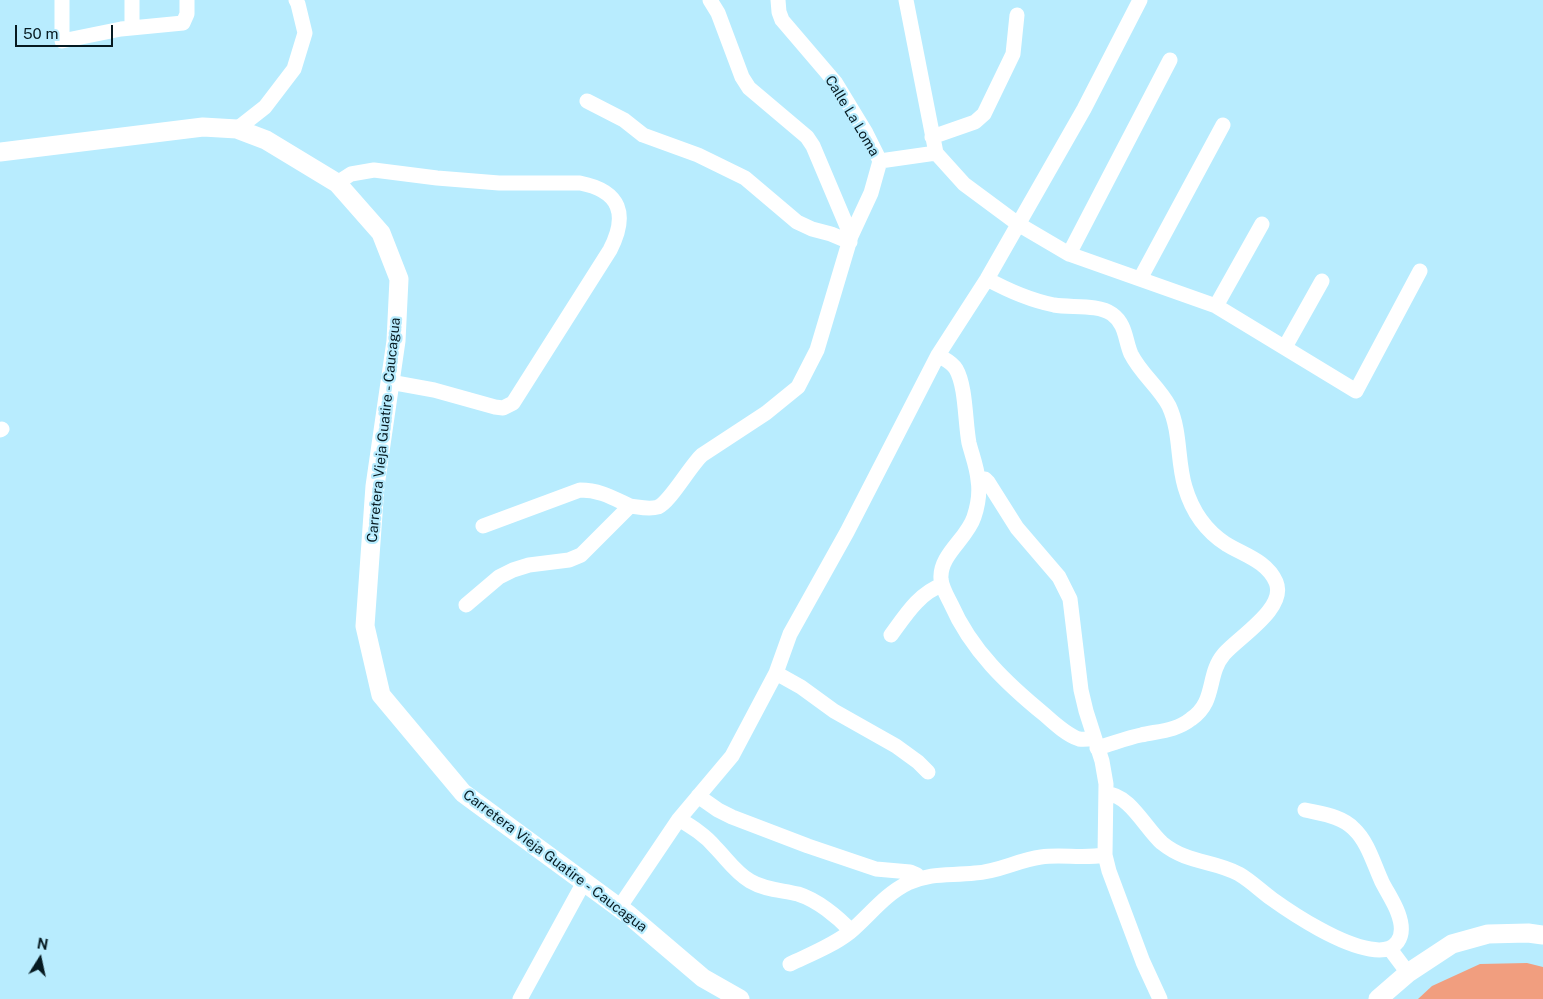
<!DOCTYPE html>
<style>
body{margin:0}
#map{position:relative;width:1543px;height:999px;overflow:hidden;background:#b8ecfe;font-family:"Public Sans",sans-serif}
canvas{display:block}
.north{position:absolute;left:15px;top:934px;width:50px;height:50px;-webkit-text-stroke:4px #b8ecfe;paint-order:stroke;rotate:10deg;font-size:14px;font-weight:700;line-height:20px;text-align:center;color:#061a21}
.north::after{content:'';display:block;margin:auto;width:18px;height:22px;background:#061a21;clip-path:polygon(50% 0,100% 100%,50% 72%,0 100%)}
.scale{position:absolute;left:15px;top:25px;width:98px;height:22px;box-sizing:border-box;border:2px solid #061a21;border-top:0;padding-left:6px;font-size:15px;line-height:18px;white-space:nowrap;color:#061a21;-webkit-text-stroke:4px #b8ecfe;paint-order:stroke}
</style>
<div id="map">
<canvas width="1543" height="999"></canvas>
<div class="north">N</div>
<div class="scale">50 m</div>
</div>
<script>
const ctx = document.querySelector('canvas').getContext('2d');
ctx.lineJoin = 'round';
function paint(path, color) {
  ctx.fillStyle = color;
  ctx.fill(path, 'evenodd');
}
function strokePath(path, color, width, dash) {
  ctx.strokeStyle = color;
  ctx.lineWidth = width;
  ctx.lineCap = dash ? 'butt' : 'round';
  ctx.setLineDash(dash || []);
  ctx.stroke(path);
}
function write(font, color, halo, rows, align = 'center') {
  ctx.font = font + ' "Public Sans",sans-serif';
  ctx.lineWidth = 4.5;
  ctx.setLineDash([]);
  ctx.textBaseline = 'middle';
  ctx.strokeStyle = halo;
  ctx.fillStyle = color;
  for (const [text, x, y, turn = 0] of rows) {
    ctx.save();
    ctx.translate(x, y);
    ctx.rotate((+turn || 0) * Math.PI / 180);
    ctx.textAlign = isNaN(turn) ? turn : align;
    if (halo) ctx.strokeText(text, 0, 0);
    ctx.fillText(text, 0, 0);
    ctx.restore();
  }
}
paint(new Path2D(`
 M1527,963l16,4v32h-125l14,-13 48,-22z`), '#f19e7f');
strokePath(new Path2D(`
 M62,0v41l59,-12 62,-6 4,-9v-14
 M132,0v28
 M710,0l8,13 24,64 7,11 58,49 6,9 38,90
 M778,0l1,12 3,8 53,62 31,51 14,28 56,-8
 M906,0l30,153 28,31 54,40 51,30 147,52 140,85 64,-120
 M587,101l37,19 19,15 55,20 47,23 52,44 15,7 19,5 19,8
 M237,129l28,-22 29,-38 11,-36 -7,-29 -2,-4
 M932,137l43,-15 9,-8 29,-60 4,-39
 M337,183l14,-9 23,-4 63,8 62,5h81c41,8 48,32 30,67l-97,153 -10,5 -8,-1 -61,-17 -44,-8
 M1069,254l101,-194
 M987,279c22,12 42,21 67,26 17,3 44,-1 58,9 14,10 13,26 19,40 10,20 28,33 38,52 12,26 8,55 16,81 7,24 21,44 41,57 18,11 41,17 50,38 11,26 -36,54 -52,72 -18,21 -7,47 -33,65 -15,12 -33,12 -50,16 -15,3 -29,9 -44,13
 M1140,279l83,-154
 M1216,306l46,-82
 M1285,347l37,-66
 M938,355c6,4 14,7 18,14 10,17 9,53 13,74 3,12 8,24 9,37 2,12 0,25 -4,37 -7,22 -35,38 -33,62 1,9 6,17 10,25 20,46 56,80 94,111 10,9 22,20 34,24 6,1 10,0 15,-1
 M0,430l2,-1
 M978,479h7l3,3 29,46 42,49 11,22 11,91 5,21 16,50 4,23 -1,71 4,16 34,91 17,37
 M483,526l97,-36c20,0 33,8 50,16
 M466,605l33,-28 14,-7 16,-5 40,-5 12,-5 49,-49c9,1 19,4 28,1 12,-5 32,-41 44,-52l64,-42 32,-26 19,-37 34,-114 20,-43 9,-32
 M891,635c14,-19 28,-42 51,-50
 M776,673l25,14 33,24 62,35 22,16 10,10
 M1107,794c22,0 39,35 55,49 26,21 51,17 77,31 12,7 22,17 33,25 25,18 68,45 98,50 27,5 37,-12 28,-36 -4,-11 -11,-21 -16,-31 -8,-17 -14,-40 -28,-53 -12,-13 -32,-15 -49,-19
 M698,796l20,14 14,7 76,29 68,23 34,3 7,3 2,4
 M679,819c13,8 26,16 36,28 12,12 20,25 35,34 15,9 32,9 48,13 19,6 39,22 53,37
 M619,908l60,-89 53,-63 44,-83 14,-39 57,-102 91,-177 49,-76 97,-170 56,-109
 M1390,949l18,24
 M790,964c21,-10 42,-18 60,-32 19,-16 35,-38 58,-49 25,-11 41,-7 67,-10 23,-1 43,-13 66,-16 21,-3 41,2 64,-2
 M520,999l64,-117`), '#fff', 15);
strokePath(new Path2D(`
 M0,152l203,-25 34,2 29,11 71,43 44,50 18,46 -3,62 -21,145 -10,140 16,69 82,98 166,122 74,63 37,21
 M1378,999l30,-26 44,-29 36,-10 40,-1 15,2`), '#fff', 19);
write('14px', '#061a21', '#b8ecfe', [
 ["Calle La Loma",852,116,59],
 ["Carretera Vieja Guatire - Caucagua",384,430,-84],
 ["Carretera Vieja Guatire - Caucagua",555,861,37]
]);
</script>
